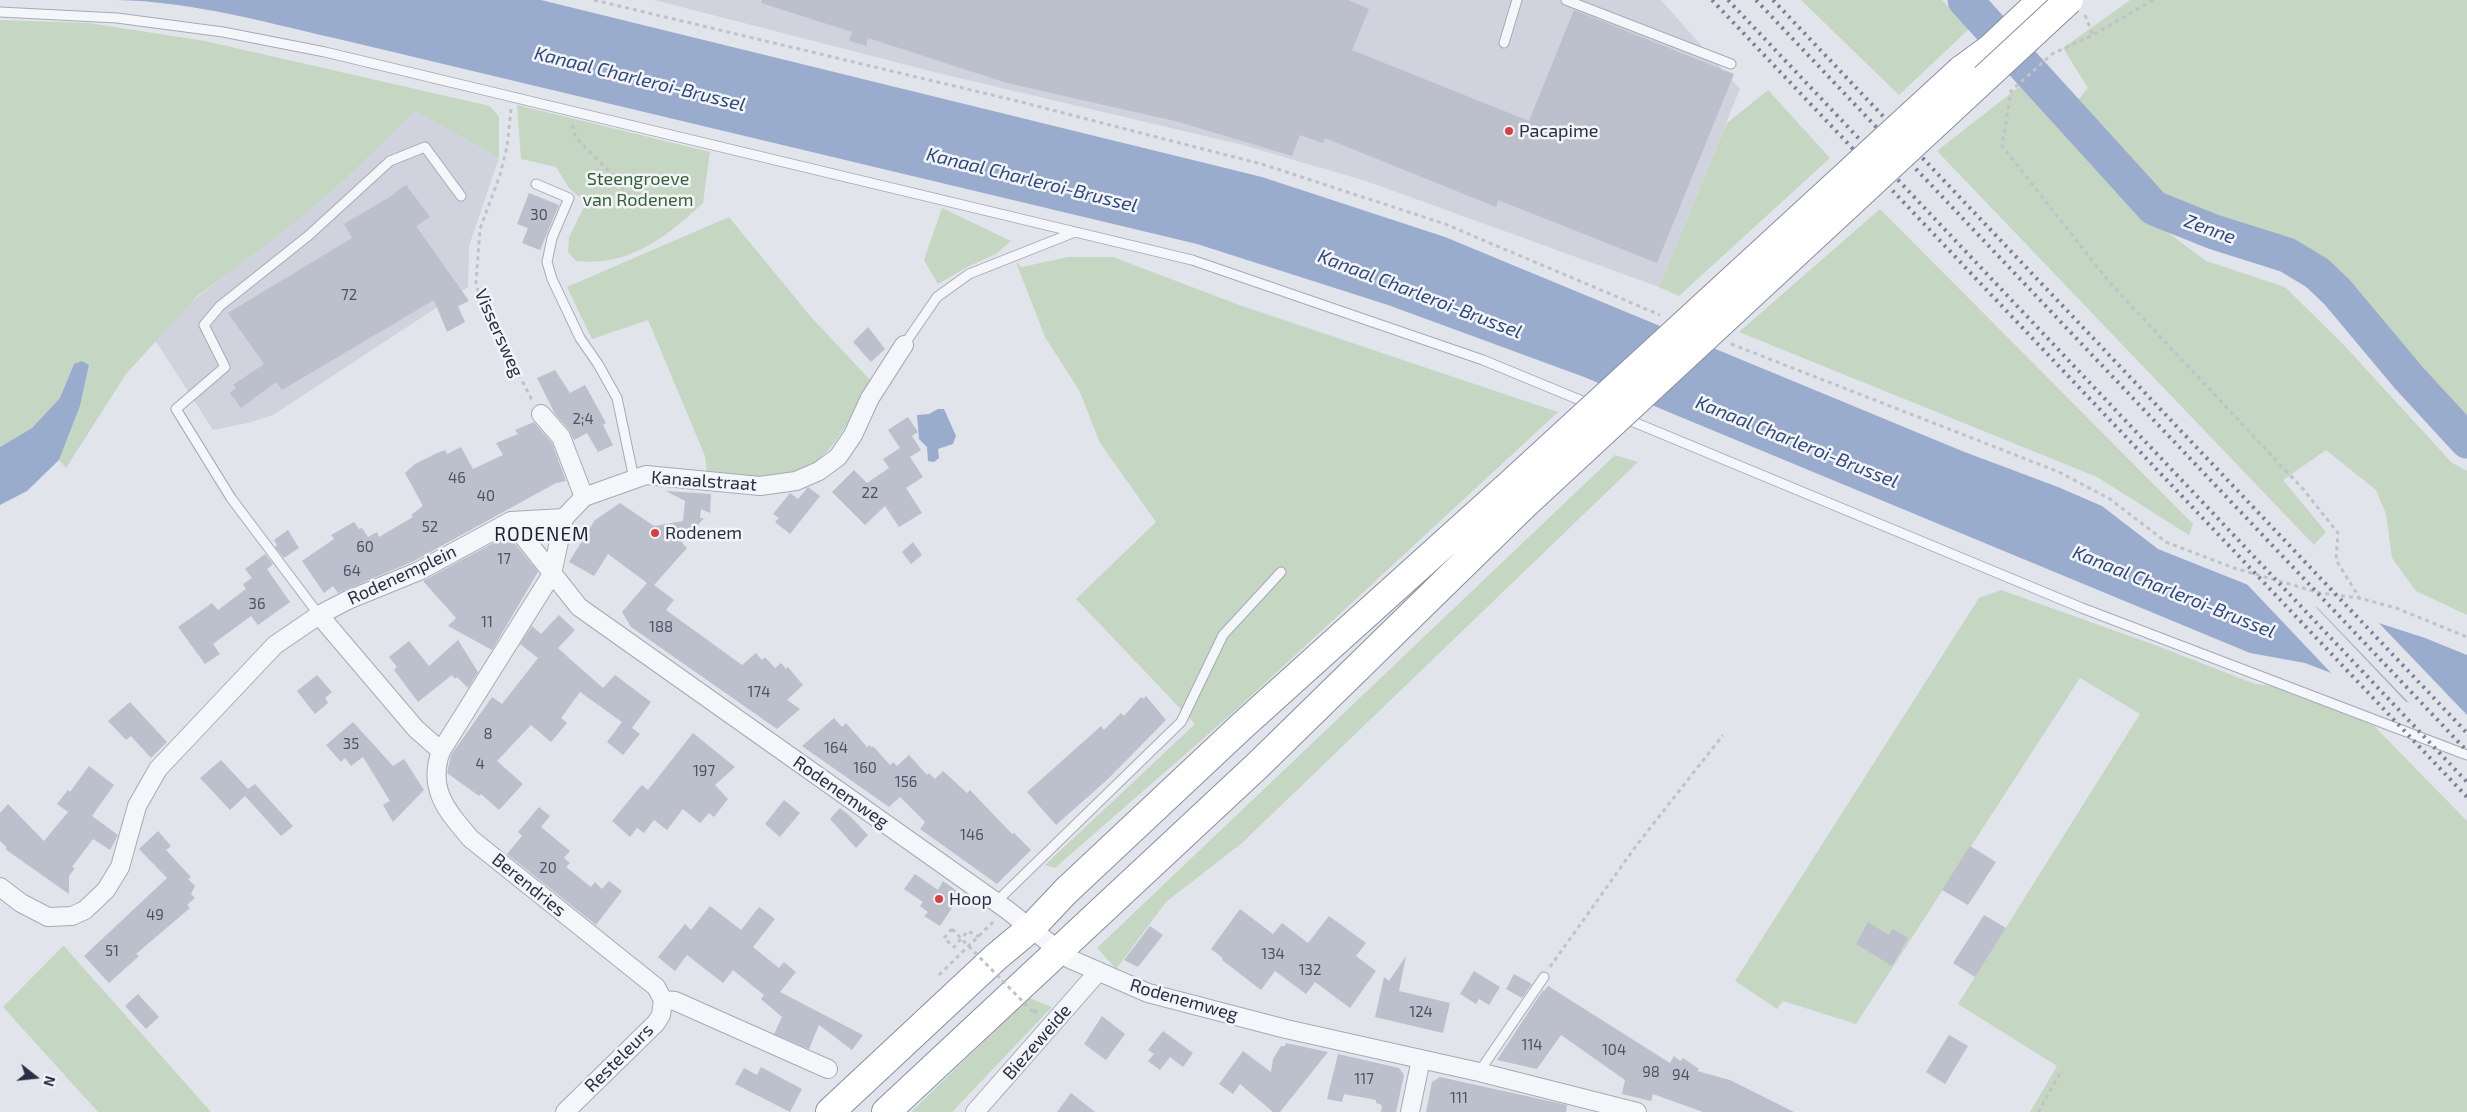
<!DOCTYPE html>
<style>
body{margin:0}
#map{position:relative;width:2467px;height:1112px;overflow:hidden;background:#e2e4eb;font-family:"Exo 2",sans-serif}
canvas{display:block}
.north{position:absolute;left:10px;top:1052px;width:50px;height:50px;-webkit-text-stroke:4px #f2f4f8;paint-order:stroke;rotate:106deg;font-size:14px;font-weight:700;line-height:20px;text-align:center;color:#282f45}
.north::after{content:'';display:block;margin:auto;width:18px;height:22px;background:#282f45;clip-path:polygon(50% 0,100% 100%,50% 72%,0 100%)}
</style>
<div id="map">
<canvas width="2467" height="1112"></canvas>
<div class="north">N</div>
</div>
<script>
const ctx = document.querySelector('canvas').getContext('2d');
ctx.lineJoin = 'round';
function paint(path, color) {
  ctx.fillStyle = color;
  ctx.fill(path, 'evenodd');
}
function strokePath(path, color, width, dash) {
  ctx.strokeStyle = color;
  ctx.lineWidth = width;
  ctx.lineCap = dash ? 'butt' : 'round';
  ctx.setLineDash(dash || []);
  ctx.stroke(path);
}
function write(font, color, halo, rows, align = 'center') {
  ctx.font = font + ' "Exo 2",sans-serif';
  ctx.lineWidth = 5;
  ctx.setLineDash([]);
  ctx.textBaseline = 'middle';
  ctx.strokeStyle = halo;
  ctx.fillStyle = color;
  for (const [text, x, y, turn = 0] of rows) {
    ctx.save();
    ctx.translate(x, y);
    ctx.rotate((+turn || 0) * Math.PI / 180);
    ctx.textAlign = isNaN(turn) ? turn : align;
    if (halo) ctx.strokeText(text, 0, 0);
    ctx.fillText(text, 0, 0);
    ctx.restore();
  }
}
paint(new Path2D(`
 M654,0h1007l79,89 -81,198 -293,-106 -127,-37 -293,-69z
 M415,111l84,47 -30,88 -1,41 -195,128 -25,8 -35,7 -62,-96 194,-154z`), '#d0d3dd');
paint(new Path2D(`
 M1801,0h141l27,29 -70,66z
 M2130,0h337v425l-134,-141 -45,-34 -93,-31 -36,-16 -81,-103 10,-12 -25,-40z
 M0,20l89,3 116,18 285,65 9,11v41l-84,-47 -70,69 -65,54 -84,63 -70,77 -60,94 -7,-8 21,-54 9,-41 -15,-1 -13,34 -29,30 -32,19z
 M2020,86l43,38 56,65 43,39 44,33 79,26 58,57 109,119 15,8v144l-51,-24 -24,-33 -6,-44 -10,-24 -50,-40 -43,30 43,52 -12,13 -377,-394z
 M1768,90l62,68 -151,138 -20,-9 67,-163z
 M517,105l193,47 -7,51c-37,34 -74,64 -127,58l-8,-9 1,-15 17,-34 -17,-15 -13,-21 -35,-8z
 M942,208l69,33 -15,13 -29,13 -29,17 -14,-24z
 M1880,209l313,315 -4,11 -92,-58 -358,-145z
 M729,217l82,100 60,64c-20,35 -37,77 -76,94 -11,5 -73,-1 -88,-2l-2,-17 -57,-136 -56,19 -25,-52z
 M1068,257h45l126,48 319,107 -321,297 -182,159 -10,-3 150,-141 -119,-125 80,-77 -56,-79 -21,-53 -34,-53 -29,-75 6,5z
 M1615,455l23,7 -396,381 -76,59 -50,67 -19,-21z
 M2001,590l154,55 100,39 42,5 77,37 93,95v291h-437l27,-46 -99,-62 182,-290 -60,-36 -224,346 -73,-23 -6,8 -42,-28 244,-383z
 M63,946h1l147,166h-113l-95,-105z
 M1029,998l23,9 -100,105h-41z`), '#c5d6c2');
paint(new Path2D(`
 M115,0h426l721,177 183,60 517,214 96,36 44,19 56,43 128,51 71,16 68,22 42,17v70l-162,-62 -55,-10 -666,-276 -196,-72 -191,-61 -850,-203c-76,-17 -154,-40 -232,-41z
 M82,361l7,4 -9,41 -21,54 -32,31 -27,14v-58l32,-19 28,-30 14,-34z
 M938,409h6l12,27 -3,8 -15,5 1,9 -5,4 -6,-1 -1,-14 -8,-8 -2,-24 12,-1z`), '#9aacce');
paint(new Path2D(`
 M2243,580l44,17 26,7 96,101 -75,-29z
 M2314,604l62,16 91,95v12l-55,-21z`), '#e2e4eb');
strokePath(new Path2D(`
 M1965,0l189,208 60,24 73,23 30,18 20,19 72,86 58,63`), '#9aacce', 35);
paint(new Path2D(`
 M762,0h586l21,9 -17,41 177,71 45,-111 160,64 -77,189 -159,-63 -2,7 -171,-69 -2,5 -23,-8 -8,21 -113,-34 -172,-39 -139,-45 -2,8 -17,-5 3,-9 -91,-29z
 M406,185l24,32 -14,9 53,75 -11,5 7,16 -18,10 -13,-32 -152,90 -6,-8 -35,26 -11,-15 6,-5 -3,-3 31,-21 -36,-51 124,-75 -8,-14 51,-30 -1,-1z
 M529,193l30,12 -19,45 -18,-7 6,-15 -11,-4z
 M868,327l17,22 -14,13 -18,-20z
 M555,370l15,23 15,-8 21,38 -3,2 10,20 -15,7 -11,-19 -13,7 -5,-10 -14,-16 -18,-36z
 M908,417l10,15 -6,4 9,14 -11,7 13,20 -17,11 16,25 -23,14 -14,-21 -20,19 -33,-33 22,-22 13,13 22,-15 -6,-9 17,-11 -12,-18z
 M534,422l18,21 14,38 -10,2 -142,78 -76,32 -5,-7 -9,7 -22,-32 32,-22 -3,-4 23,-13 5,7 3,-1 6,9 9,-5 2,5 34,-20 -2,-2 12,-9 -18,-33 10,-9 22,-11 8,-3 2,4 14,-7 12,22 30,-14 -7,-12 22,-9 -3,-4z
 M808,487l12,9 -30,38 -15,-12 4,-4 -6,-4 17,-21 8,6z
 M666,491l45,3 -1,19 -9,-4 -1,9h4l-22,25 5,5 -33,37 20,15 -8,10 76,55 14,-12 6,7 3,-3 10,11 6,-5 5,6 2,-2 15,18 -16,15 13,9 -23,20 -146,-102 -9,-15 25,-29 -39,-29 -14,22 -25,-14 26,-42 25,-17 34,23 29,-5 2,-20z
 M288,530l11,18 -15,10 -9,-11 2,-2 -3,-5z
 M508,535l30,37 -46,78 -44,-24 8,-8 -33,-37z
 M913,542l9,13 -11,9 -9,-12z
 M265,554l8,10 -6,5 23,33 -32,23 -7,-9 -38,28 7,10 -15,10 -27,-37 34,-24 6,7 28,-21 -3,-5 9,-6 -7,-9z
 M559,615l16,15 -17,18 12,11 33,29 12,-13 36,27 -19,26 8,6 -17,21 -16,-13 15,-20 -42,-30 -19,26 6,5 -16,19 -20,-17 -34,36 26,23 -24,26 -18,-16 -2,2 -32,-23 4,-18 41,-58 10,7 36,-46 -18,-14 12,-18 9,8z
 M458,640l20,32 -10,16 -11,-11 -2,2 -3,-4 -34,27 -24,-32 3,-3 -8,-10 20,-16 20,25z
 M317,675l15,17 -7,6 3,5 -13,11 -18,-23z
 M1146,696l20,24 -58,59 -52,46 -29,-33 74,-66 3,4 17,-17 3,3 17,-19 2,2z
 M130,702l37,40 -16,16 -20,-22 -5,4 -18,-19z
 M834,718l8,9 4,-4 21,24 3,-2 2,3 1,-2 17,19 3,-3 4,4 12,-11 18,20 2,-2 6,6 8,-8 24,22 3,-3 42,44 2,-1 17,17 -34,34 -77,-55 5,-7 -25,-25 -11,10 -87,-61z
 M353,722l40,44 11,-7 20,31 -31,32 -10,-17 7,-4 -27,-44 -12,9 -6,-8 -4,4 -15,-17z
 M693,733l42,34 -20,18 13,14 -14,18 -5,-4 -9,10 -17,-14 -16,21 -13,-10 -10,13 -7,-5 -7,9 -18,-16 28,-34 2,-2 6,5z
 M221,760l27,29 7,-5 38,42 -12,10 -36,-40 -15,14 -30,-32z
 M89,766l25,19 -22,31 26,19 -8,15 -17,-11 -21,28 3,1 -6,8v18l-64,-45 2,-1 -7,-7v-28l8,-9 36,37 24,-29 -11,-8 11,-14 2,2z
 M784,800l16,13 -20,24 -15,-13z
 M539,807l11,9 -9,11 29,24 -6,7 6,5 -4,4 25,20 4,-5 7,7 7,-8 13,10 -26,34 -89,-71 15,-18 -4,-4z
 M840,808l10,8 18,19 -12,13 -26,-29z
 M158,831l13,15 -5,4 25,27 -3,2 7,7 -4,8 4,4 -8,7 3,3 -54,46 3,2 -30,27 -25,-27 83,-78 -28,-29z
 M1970,846l26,16 -28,43 -26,-15z
 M915,874l23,16 5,-9 18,13 -21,32 -16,-10 4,-4 -8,-6 3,-4 -19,-13z
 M710,906l31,24 18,-23 16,12 -22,28 26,21 5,-6 12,10 -16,20 83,43 -11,15 -33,-25 -10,24 -35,-15 8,-17 -21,-18 3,-4 -31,-25 -10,13 -36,-28 -12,16 -17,-14 27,-33 6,6z
 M1240,909l33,25 9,-11 26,20 21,-27 37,27 -10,13 20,15 -26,37 -35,-26 -9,12 -31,-23 -14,19 -39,-30 1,-2 -12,-9z
 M1984,915l22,13 -31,49 -22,-14z
 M1868,922l21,13 4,-6 15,9 -16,28 -36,-22z
 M1150,926l13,9 -25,32 -14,-7z
 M1406,956l-7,35 51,12 -7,30 -68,-16 9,-40 5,4z
 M1474,971l26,16 -11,18 -10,-6 -3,5 -16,-10z
 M1514,974l18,10 -10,14 -16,-9z
 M1548,986l122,77 4,-7 6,5 3,-3 16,11 -2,2 33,9 64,32h-91l-50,-18 -2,7 -29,-7 3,-14 -64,-45 -24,34 -40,-9 46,-70 1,1z
 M138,994l21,23 -13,12 -21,-23z
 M1102,1016l23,18 -19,26 -22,-16z
 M1163,1031l30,22 -10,14 -13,-10 -10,13 -12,-9 6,-7 -6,-4z
 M1949,1035l19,11 -23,38 -19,-12z
 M1286,1043l42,9 -48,60h-7l-33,-28 -7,10 -14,-10 24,-33 28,21 2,-13 8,-13h4z
 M1338,1054l61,14 5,7 -8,37h-15l1,-7 -6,-2v-3l-32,-6 -2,8 -15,-3z
 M761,1067l41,22 -12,23 -55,-28 9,-16 13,7z
 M1440,1077l127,28 -1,7h-140l6,-30z
 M1071,1093l24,19h-38z`), '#bcbfcc');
const lane = new Path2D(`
 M1566,0l165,64
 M0,12l117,6 106,14 102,20 867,208 291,100 109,45
 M1504,43l13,-43
 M536,184l33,14 -17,40 -5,24 5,17 28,59 18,26 19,34 17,81
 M904,345l33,-48 32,-23 106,-42
 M1624,418l458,190 385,147
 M319,615l-88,-117 -55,-89 49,-42 -21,-42 16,-19 88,-70 82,-75 35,-14 36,49
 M996,902l185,-180 42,-87 58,-63
 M1479,1072l65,-95`);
const street = new Path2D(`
 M541,414l20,23 23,60
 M564,518l-12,56 -111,177c-14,38 6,60 30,88l185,148 7,13 12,1 153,68
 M564,518l20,-21 62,-22 114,11 36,-5 23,-10 19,-14 15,-22 17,-37 34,-53
 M511,521l68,86 427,302 64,50 78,34 138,36 193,43 158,40
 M319,615l97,114 25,22
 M0,887l21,16 27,14 24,-1 13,-6 21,-20 14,-23 17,-61 21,-37 117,-124 44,-30 29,-15 71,-29 92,-50 53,-3
 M565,1112l91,-89 5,-8 2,-15
 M975,1112l123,-140
 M1410,1112l11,-53`);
const highway = new Path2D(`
 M1961,70l30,-22 51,-48
 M830,1112l166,-155 36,-30 34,-36 177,-166 263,-237
 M886,1112l372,-347 265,-259`);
strokePath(lane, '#a6aab6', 11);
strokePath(street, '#a6aab6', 20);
strokePath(highway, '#888fa3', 30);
strokePath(new Path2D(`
 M594,0l423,101 248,64 180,59 215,91
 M2153,0l-60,35 -41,19 -41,37 -9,55 108,137 193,206 35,44 -2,27 23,37
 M2085,15l8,20
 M511,109l-4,38 -7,28 -20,54 -4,54 5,18 51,99
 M572,125l4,13 34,34 23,29 20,4
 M1731,344l328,128 51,27 56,43 68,26 86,25 39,5 37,10 71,29
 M952,929l-8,9 10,9 14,-16 11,6
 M1550,967l86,-121 87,-111
 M939,975l54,-53
 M1034,1013l6,-5
 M2038,1112l24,-42`), '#c0c2ca', 3, [4, 4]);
strokePath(lane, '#f5f6f9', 9);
strokePath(street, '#f5f6f9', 18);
strokePath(highway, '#fff', 28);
strokePath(new Path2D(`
 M1712,0l755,797
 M1728,0l739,782
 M1756,0l711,751
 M1773,0l694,733`), '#7a8196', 4, [2.5, 5]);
const highwayBridge = new Path2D(`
 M1506,488l455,-418
 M1523,506l546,-506`);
strokePath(highwayBridge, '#888fa3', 30, []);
strokePath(new Path2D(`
 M952,929l82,84`), '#c0c2ca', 3, [4, 4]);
strokePath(highwayBridge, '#fff', 28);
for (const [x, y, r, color] of [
 [1509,131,5,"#d83f41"],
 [655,533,5,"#d83f41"],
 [939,899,5,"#d83f41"]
]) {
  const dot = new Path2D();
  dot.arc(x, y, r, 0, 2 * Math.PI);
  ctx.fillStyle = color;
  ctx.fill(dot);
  strokePath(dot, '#f2f4f8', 2);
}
write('15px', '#4d5367', null, [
 ["30",539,215],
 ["72",349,295],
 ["2;4",583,419],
 ["46",457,478],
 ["22",870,493],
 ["40",486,496],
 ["52",430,527],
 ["60",365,547],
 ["17",504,559],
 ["64",352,571],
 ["36",257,604],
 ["11",487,622],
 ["188",661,627],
 ["174",759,692],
 ["8",488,734],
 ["35",351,744],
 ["164",836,748],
 ["4",480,764],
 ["160",865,768],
 ["197",704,771],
 ["156",906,782],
 ["146",972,835],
 ["20",548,868],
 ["49",155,915],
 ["51",112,951],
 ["134",1273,954],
 ["132",1310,970],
 ["124",1421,1012],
 ["114",1532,1045],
 ["104",1614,1050],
 ["98",1651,1072],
 ["94",1681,1075],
 ["117",1364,1079],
 ["111",1459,1098]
]);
write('18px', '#282f45', '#f2f4f8', [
 ["Pacapime",1519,131],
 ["Rodenem",665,533],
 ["Hoop",949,899]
], 'left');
write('18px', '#376135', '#f2f4f8', [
 ["Steengroeve",638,179],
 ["van Rodenem",638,200]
]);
write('18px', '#282f45', '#f2f4f8', [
 ["Vissersweg",499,333,66],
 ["Kanaalstraat",704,481,4],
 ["Rodenemplein",402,575,-25],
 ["Rodenemweg",841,792,35],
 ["Berendries",529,885,39],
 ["Rodenemweg",1184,1000,16],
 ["Biezeweide",1037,1042,-49],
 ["Resteleurs",619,1058,-45]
]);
write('italic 19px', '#2f477c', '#f2f4f8', [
 ["Kanaal Charleroi-Brussel",640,79,14],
 ["Kanaal Charleroi-Brussel",1032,180,14],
 ["Zenne",2210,229,20],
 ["Kanaal Charleroi-Brussel",1420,294,21],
 ["Kanaal Charleroi-Brussel",1797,442,22],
 ["Kanaal Charleroi-Brussel",2174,592,22]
]);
ctx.letterSpacing = '1px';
write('19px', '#1b2035', '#f2f4f8', [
 ["RODENEM",542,535]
]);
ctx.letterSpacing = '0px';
</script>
